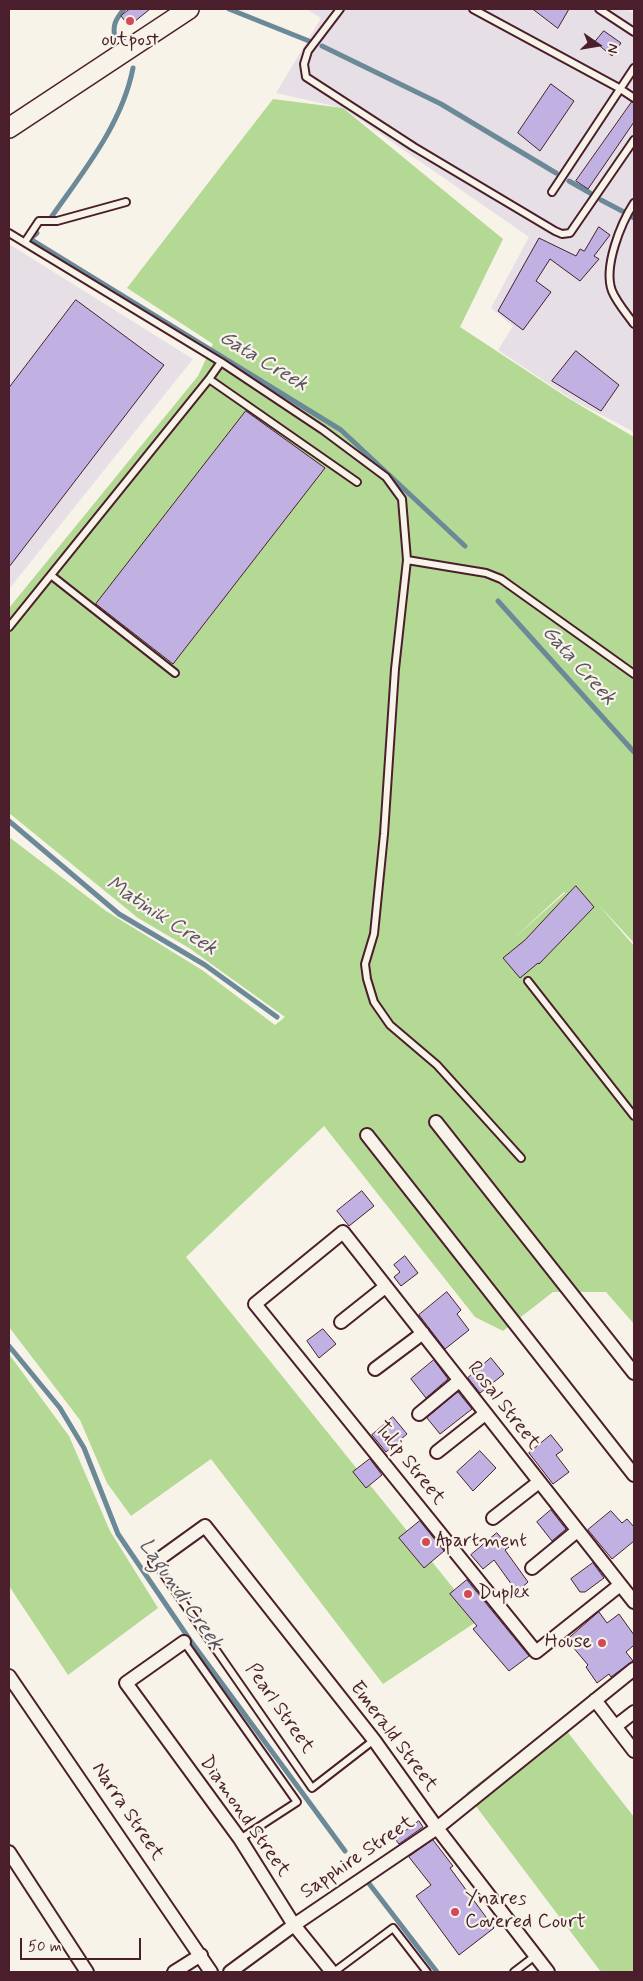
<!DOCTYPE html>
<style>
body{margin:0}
#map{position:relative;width:643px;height:1981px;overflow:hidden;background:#f7f3e8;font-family:Mynerve,sans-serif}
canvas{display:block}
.frame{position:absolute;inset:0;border:10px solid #4a1f2b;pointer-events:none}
.north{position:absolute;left:573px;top:20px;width:50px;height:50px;-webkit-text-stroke:4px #f7f3e8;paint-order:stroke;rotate:103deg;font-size:14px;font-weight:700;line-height:20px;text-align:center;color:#4a1f2b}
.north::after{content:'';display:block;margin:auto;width:18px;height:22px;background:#4a1f2b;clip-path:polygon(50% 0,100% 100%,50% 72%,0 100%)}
.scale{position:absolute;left:20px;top:1938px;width:121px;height:22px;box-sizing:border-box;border:2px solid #4a1f2b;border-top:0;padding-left:6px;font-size:15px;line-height:18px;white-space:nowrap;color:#4a1f2b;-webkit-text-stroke:4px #f7f3e8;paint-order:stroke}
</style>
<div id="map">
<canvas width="643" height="1981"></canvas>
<div class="frame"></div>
<div class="north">N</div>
<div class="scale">50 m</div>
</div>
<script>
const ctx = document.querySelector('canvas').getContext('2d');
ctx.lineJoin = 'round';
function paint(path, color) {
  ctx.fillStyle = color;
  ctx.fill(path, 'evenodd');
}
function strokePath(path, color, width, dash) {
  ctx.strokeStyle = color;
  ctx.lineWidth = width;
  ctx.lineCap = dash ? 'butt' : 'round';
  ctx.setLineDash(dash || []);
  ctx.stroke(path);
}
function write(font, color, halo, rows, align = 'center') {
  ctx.font = font + ' Mynerve,sans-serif';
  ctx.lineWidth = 4.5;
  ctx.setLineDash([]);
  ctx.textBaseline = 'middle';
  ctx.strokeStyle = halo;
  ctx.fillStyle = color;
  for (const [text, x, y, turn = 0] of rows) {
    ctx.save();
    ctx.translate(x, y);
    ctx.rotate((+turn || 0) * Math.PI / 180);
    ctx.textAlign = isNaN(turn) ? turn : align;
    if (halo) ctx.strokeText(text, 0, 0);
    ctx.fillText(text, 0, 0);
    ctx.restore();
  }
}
paint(new Path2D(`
 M306,9h320l8,4v419l-61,-32 -75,-50 15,-24 -22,-18 38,-71 -186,-129 -67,-15 45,-75z
 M9,244l184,115 -184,230z`), '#e6dfe6');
paint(new Path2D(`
 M273,99l70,9 160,131 -43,88 108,71 66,39v506l-36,-39 36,42v378l-28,-32h-53l-50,39 -28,-14 -151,-191 -138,131 293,363 -96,64 -172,-225 -80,57 -24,-33 -27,-63 -71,-93v-490l97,74 96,59 73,55 10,-8 -96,-69 -51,-30 -129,-105v-205l189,-232 15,-32 -86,-56zM564,892l1,1 -54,48z
 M9,1354l60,82 41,95 48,77 -90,67 -59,-89z
 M559,1721l75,96v155h-33l-135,-179z`), '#b4d994');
strokePath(new Path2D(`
 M229,9l80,32
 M115,38c-3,-13 1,-19 9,-29
 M322,46l119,58 115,69
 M569,181l21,12
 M601,200l21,11
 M632,217l2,1
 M50,219c32,-46 72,-94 83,-151
 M37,233l-7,6 311,191 124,116
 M498,601l136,151
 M9,821l110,93 86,51 72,52
 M9,1346l51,62 24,40 34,86 72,106 155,211
 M364,1877l73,95`), '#6c8998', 5);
const building = new Path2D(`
 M130,9h20l-21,17 -8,-10z
 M533,9h36l-11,19z
 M604,31l17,12 -9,13 -17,-14z
 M551,84l23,17 -34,50 -22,-18z
 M632,102l2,1v19l-46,67 -12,-8z
 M599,227l11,8 -16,21 5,3 -19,22 -30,-22 -14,22 15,11 -28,38 -25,-19 41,-73 37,18 4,-7 4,2z
 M76,300l88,65 -155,202v-179z
 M576,351l43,34 -18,26 -49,-30z
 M246,411l79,57 -152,196 -77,-60z
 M576,886l18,21 -55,57 -1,-1 -18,15 -17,-20 22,-18z
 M362,1191l12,15 -25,20 -12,-15z
 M405,1256l13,17 -17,13 -7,-9 6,-5 -6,-7z
 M447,1292l14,18 -4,4 12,16 -24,19 -26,-34z
 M323,1329l13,15 -17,14 -12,-17z
 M491,1358l13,16 -24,19 -12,-15z
 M434,1360l14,19 -22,19 -15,-19z
 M458,1392l14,17 -32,25 -13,-16z
 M393,1417l14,17 -21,18 -14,-17z
 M551,1435l12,15 -7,5 13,17 -16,12 -24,-31z
 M480,1451l16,17 -23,23 -16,-19z
 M370,1459l12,16 -16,13 -13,-16z
 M551,1510l15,19 -14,12 -15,-19z
 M611,1511l11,12 5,-4 7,8v14l-22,18 -24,-29z
 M420,1521l24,30 -20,17 -25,-30z
 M497,1533l12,14 -4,3 23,32 -11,10 -23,-32 -11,9 -12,-14z
 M593,1563l11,15 -19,14h-5l-9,-13z
 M467,1580l62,76 -20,15 -36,-42 4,-3 -27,-32z
 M599,1612l8,11 12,-9 15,21v10l-8,7 7,9 -22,16 -2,-3 -12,9 -11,-16 2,-2 -21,-25z
 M419,1821l4,6 -24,17 -4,-5z
 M433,1840l20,26 -3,2 44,60 -35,27 -43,-59 15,-11 -22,-28z`);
paint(building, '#c0b1e2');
strokePath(building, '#4a1f2b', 1);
const service = new Path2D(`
 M340,9l-32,42 -4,13 2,13 108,70 141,84 7,3 8,-1 64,-93
 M473,9l146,79 15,10
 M599,9l35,23
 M552,192l82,-124
 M634,203c-13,20 -31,64 -22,88 5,12 15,23 22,33
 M9,233l212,129 102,68 63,47 16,22 5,61 -12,109 -11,165 -10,100 -9,30 2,15 7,23 16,23 47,40 84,93
 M25,242l14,-21h18l69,-19
 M221,362l-12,17 148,103
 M407,560l79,13 15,6 133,95
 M52,576l123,97
 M9,627l200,-248
 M528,981l106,135
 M155,1562l157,226 62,-48
 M184,1642l113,160 -57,37
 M334,1972l59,-44 34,44
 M514,1972l21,-16`);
const minor = new Path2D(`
 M436,1122l198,251
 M367,1135l267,340
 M341,1322l44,-35
 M375,1369l48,-36
 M419,1414l40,-33
 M437,1452l48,-38
 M493,1518l46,-36
 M155,1562l50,-36 169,214 63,88 111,144
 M532,1568l45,-37
 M620,1585l-84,67 -281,-348 88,-72 291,370
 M184,1642l-58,41 114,156 54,86 38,47
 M9,1676l202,296
 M595,1700l39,51
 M616,1726l18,-14
 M9,1852l78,120
 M174,1972l27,-17
 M230,1972l64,-47 143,-97 197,-159`);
const secondary = new Path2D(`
 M9,128l180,-119`);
strokePath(service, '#4a1f2b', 10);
strokePath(minor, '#4a1f2b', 16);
strokePath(secondary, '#4a1f2b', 22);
strokePath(service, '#f7f3e8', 6);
strokePath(minor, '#f7f3e8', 12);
strokePath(secondary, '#f7f3e8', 19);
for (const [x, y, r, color] of [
 [130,21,5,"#d1495b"],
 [426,1542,5,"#d1495b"],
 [468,1594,5,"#d1495b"],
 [602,1643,5,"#d1495b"],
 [455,1912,5,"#d1495b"]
]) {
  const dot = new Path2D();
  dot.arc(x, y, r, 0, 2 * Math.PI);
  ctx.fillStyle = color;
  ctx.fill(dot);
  strokePath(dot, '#f7f3e8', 2);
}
write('20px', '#4a1f2b', '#f7f3e8', [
 ["outpost",130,41,"center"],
 ["Apartment",436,1542],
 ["Duplex",478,1594],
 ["House",592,1643,"right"],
 ["Ynares",465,1900],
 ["Covered Court",465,1923]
], 'left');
write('20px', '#4a1f2b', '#f7f3e8', [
 ["Rosal Street",503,1406,52],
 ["Tulip Street",409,1464,51],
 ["Pearl Street",279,1709,55],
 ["Emerald Street",393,1737,53],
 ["Narra Street",127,1812,56],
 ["Diamond Street",244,1817,55],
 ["Sapphire Street",358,1858,-34]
]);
write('italic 21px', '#5b5462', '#f7f3e8', [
 ["Gata Creek",263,362,31],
 ["Gata Creek",578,666,48],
 ["Matinik Creek",161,917,33],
 ["Lagundi Creek",180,1595,55]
]);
</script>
